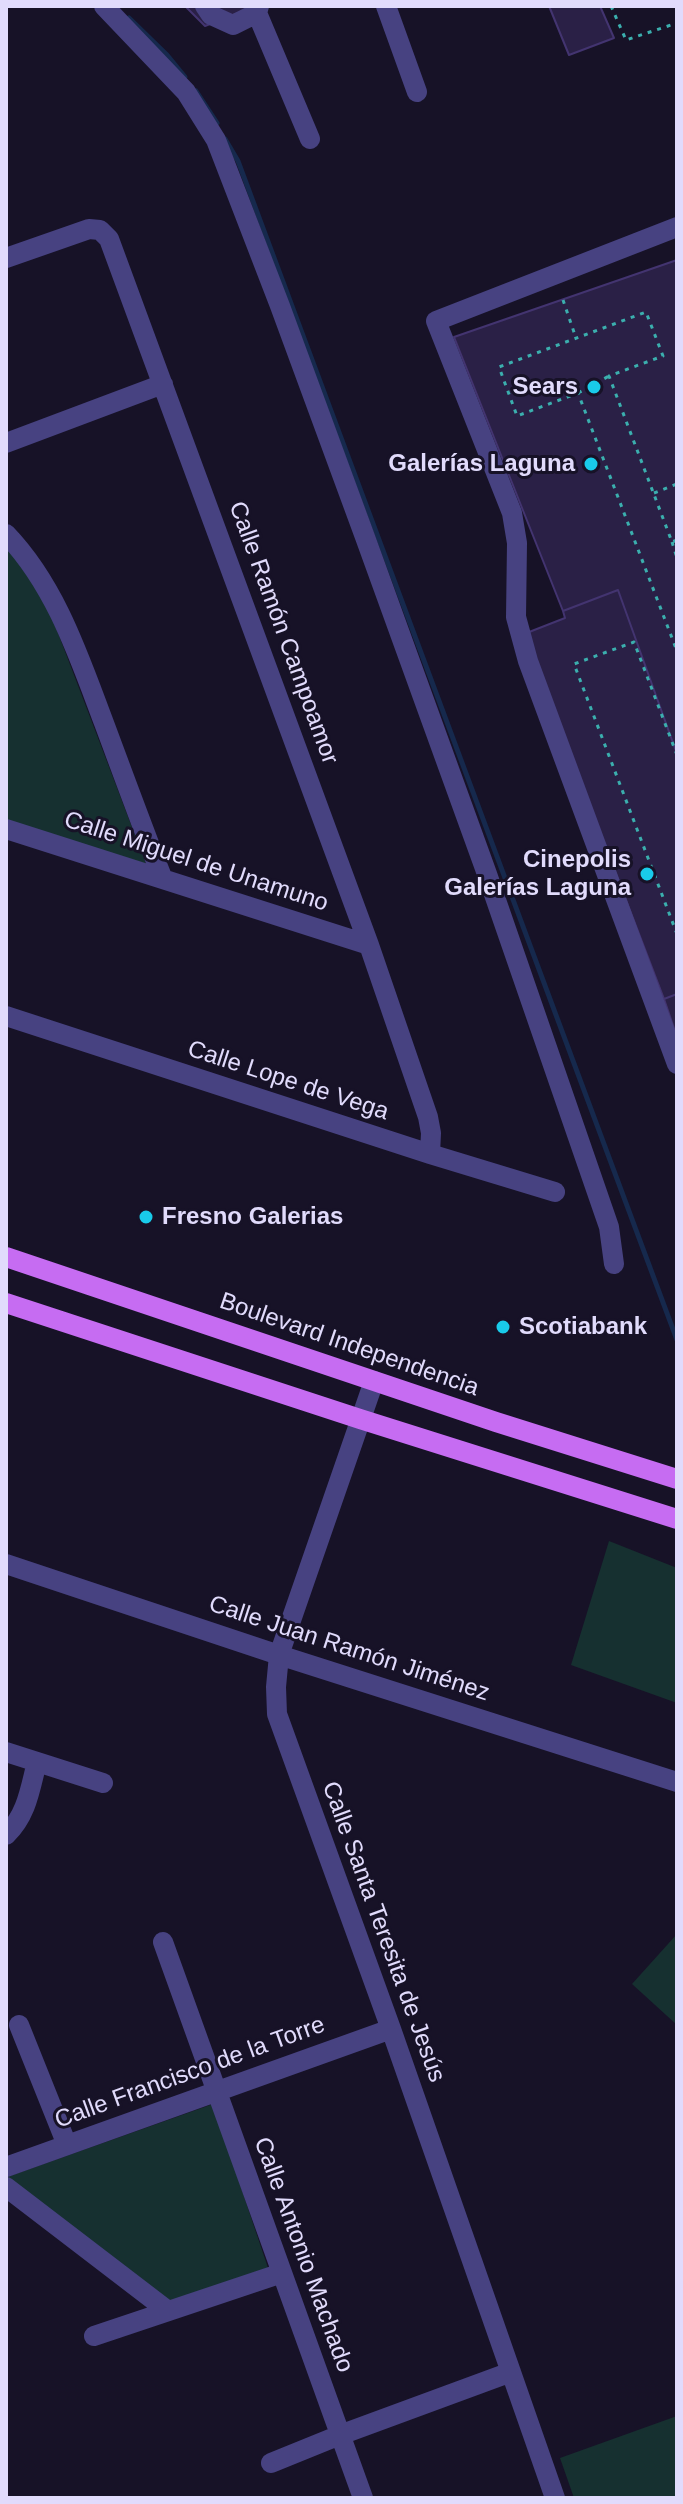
<!DOCTYPE html>
<meta charset="utf-8">
<style>
body{margin:0}
#map{position:relative;width:683px;height:2504px;overflow:hidden;background:#171227;font-family:Arial,sans-serif}
canvas{display:block}
.frame{position:absolute;inset:0;border:8px solid #e1dbfc;pointer-events:none}
</style>
<div id="map">
<canvas width="683" height="2504"></canvas>
<div class="frame"></div>
</div>
<script>
const ctx = document.querySelector('canvas').getContext('2d');
ctx.lineJoin = 'round';
function paint(path, color) {
  ctx.fillStyle = color;
  ctx.fill(path, 'evenodd');
}
function strokePath(path, color, width, dash) {
  ctx.strokeStyle = color;
  ctx.lineWidth = width;
  ctx.lineCap = dash ? 'butt' : 'round';
  ctx.setLineDash(dash || []);
  ctx.stroke(path);
}
function write(font, color, halo, rows, align = 'center') {
  ctx.font = font + ' Arial,sans-serif';
  ctx.lineWidth = 6;
  ctx.setLineDash([]);
  ctx.textBaseline = 'middle';
  ctx.strokeStyle = halo;
  ctx.fillStyle = color;
  for (const [text, x, y, turn = 0] of rows) {
    ctx.save();
    ctx.translate(x, y);
    ctx.rotate((+turn || 0) * Math.PI / 180);
    ctx.textAlign = isNaN(turn) ? turn : align;
    if (halo) ctx.strokeText(text, 0, 0);
    ctx.fillText(text, 0, 0);
    ctx.restore();
  }
}
paint(new Path2D(`
 M6,546l11,10 33,56 96,252 -140,-44z
 M609,1541l68,27v135l-106,-38z
 M677,1934v91l-45,-41z
 M213,2104l55,164 -101,36 -160,-127z
 M677,2416v82h-103l-14,-40z`), '#163030');
strokePath(new Path2D(`
 M129,18l38,37 18,22
 M196,91l21,32
 M225,139l13,22 439,1179`), '#16294d', 5);
const building = new Path2D(`
 M185,6h71l-51,20z
 M549,6h51l14,32 -45,17z
 M677,260v494l-59,-164 -55,21 -109,-274z
 M618,590l59,164v240l-13,5 -140,-365 41,-16 -2,-7z
 M677,994v43l-13,-38z`);
paint(building, '#2a2046');
strokePath(building, '#433470', 2);
strokePath(new Path2D(`
 M611,6l15,34 51,-17
 M563,300l13,38
 M578,393l31,-17
 M654,493l23,-9
 M677,540l-5,2 -63,-166 54,-20 -17,-44 -147,55 18,49 61,-23 99,258
 M672,542l5,16
 M677,755l-43,-113 -60,22 103,270`), '#3bafae', 3, [4, 6]);
strokePath(new Path2D(`
 M104,6l82,86 30,48 64,166 85,231 122,337 122,353 5,37
 M205,6l6,9 22,10 24,-12 2,-7
 M386,6l31,86
 M257,13l53,126
 M677,227l-241,94 76,192 5,30 -1,74 12,44 149,403
 M6,258l83,-29 11,1 9,9 260,706 59,172 3,16 -1,21
 M6,443l157,-59
 M6,534c50,52 73,123 98,189 19,51 38,103 58,154
 M6,829l363,116
 M6,1016l424,138 125,38
 M374,1381l-95,274 -3,32 1,27 114,315 164,469
 M6,1564l273,91 398,127
 M6,1752l97,31
 M6,1835c21,-20 24,-46 31,-73
 M163,1942l200,556
 M19,2025l48,120
 M6,2167l385,-138
 M6,2187l162,124
 M94,2336l188,-63
 M271,2463l69,-28 171,-63`), '#474281', 20);
strokePath(new Path2D(`
 M6,1257l490,165 181,57
 M6,1303l354,116 317,100`), '#c66cf2', 20);
for (const [x, y, r, color] of [
 [594,387,8,"#19cbea"],
 [591,464,8,"#19cbea"],
 [647,874,8,"#19cbea"],
 [146,1217,8,"#19cbea"],
 [503,1327,8,"#19cbea"]
]) {
  const dot = new Path2D();
  dot.arc(x, y, r, 0, 2 * Math.PI);
  ctx.fillStyle = color;
  ctx.fill(dot);
  strokePath(dot, '#171227', 3);
}
write('bold 24px', '#e1dbfc', '#171227', [
 ["Sears",578,387],
 ["Galerías Laguna",575,464],
 ["Cinepolis",631,860],
 ["Galerías Laguna",631,888],
 ["Fresno Galerias",162,1217,"left"],
 ["Scotiabank",519,1327,"left"]
], 'right');
write('24px', '#e1dbfc', '#171227', [
 ["Calle Ramón Campoamor",283,633,70],
 ["Calle Miguel de Unamuno",196,862,18],
 ["Calle Lope de Vega",288,1081,18],
 ["Boulevard Independencia",349,1345,19],
 ["Calle Juan Ramón Jiménez",349,1649,18],
 ["Calle Santa Teresita de Jesús",383,1932,70],
 ["Calle Francisco de la Torre",190,2073,-20],
 ["Calle Antonio Machado",303,2255,70]
]);
</script>
